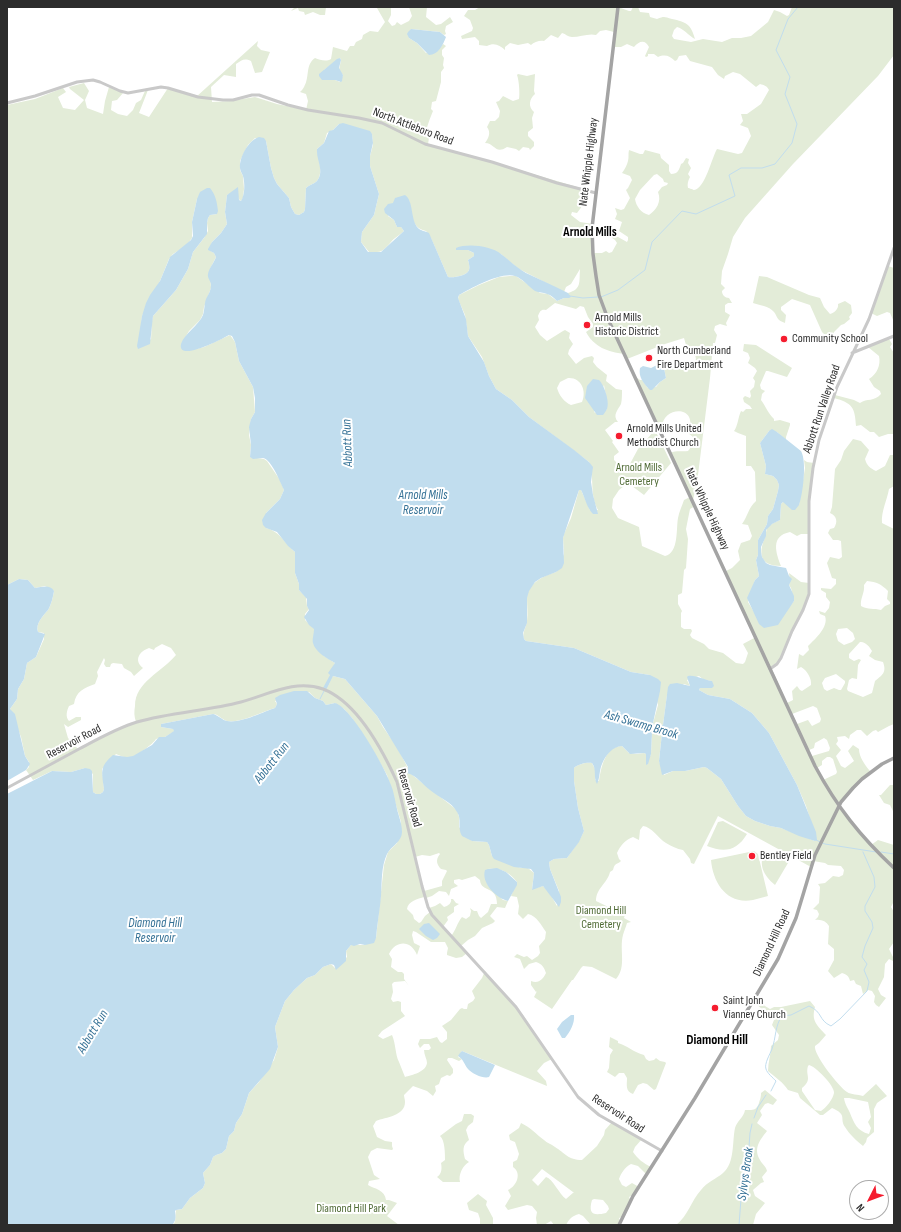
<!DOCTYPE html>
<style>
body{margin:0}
#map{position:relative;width:901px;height:1232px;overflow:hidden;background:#fff;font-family:"Sofia Sans Condensed",sans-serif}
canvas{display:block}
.frame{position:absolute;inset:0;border:8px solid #2c2c2c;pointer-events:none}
.north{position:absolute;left:849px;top:1180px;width:40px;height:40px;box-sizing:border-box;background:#fff;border:1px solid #ababab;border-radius:50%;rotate:228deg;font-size:11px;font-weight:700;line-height:16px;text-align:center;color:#2c2c2c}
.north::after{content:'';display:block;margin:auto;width:14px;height:18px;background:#f51c2f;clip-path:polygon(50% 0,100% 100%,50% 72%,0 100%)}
</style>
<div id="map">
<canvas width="901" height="1232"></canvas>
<div class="frame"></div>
<div class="north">N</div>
</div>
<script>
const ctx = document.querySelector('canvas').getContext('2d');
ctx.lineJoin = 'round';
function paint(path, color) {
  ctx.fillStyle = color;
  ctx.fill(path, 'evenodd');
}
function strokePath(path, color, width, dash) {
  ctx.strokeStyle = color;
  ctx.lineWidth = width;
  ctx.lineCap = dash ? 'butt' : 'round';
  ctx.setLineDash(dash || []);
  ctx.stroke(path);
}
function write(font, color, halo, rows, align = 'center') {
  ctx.font = font + ' "Sofia Sans Condensed",sans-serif';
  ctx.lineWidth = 4;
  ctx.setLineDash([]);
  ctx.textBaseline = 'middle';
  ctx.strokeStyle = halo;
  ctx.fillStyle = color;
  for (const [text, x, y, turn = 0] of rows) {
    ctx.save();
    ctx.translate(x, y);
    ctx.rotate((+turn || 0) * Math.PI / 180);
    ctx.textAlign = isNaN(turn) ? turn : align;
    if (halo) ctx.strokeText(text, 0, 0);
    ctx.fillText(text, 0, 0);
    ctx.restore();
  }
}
paint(new Path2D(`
 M295,7h31l-1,8h-5l-7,-3 -8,3 -1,-3 -5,-1 -1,-3 -7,3z
 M379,7h12v8l-3,6 4,5 3,-1 2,-3 4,3 8,-4 3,-5 -3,-9h18l-1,10 10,8 5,-1 9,-7 3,5 -7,4 -1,5 1,3 -2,1 -4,-3 -29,-3 -2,9 8,5 9,10 12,-3 5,-6 3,2 -4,4v5l2,3 -1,7 1,3 -3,4v10l-5,19 -4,1 -1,7 2,2c-2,5 -8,19 -7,25l3,2 -1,6 66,19h5v1l85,25 -1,7 4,4v5h-4l-6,8 -5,-1 -1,3 9,7 13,2 1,29h8l4,-2 3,2 3,-1 5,-9 -2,-3 -3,-2v-2l6,1 9,5 1,-2v-3l-9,-6 3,-9 -7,-3 2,-5 -2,-6 6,2 3,-1 6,-11 -4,-8 2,-2 4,-8 -2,-4 -8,-3c3,-4 5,-8 6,-12 1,-4 0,-7 1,-11l11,4h3l2,-4 15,4 1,4 8,7v6l2,3c7,0 8,-4 10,-10l2,-1 3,-5 3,1 -1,4 3,5 -3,6 2,3c-2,4 -3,7 -2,11 1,0 6,2 6,2 11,-1 18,-33 23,-41l21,5 4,-1 9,-17 -3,-8 -8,-3 3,-4 -2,-7h6l14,-10 8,-14c-2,-4 -5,-5 -9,-6l-4,3 -16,-13 -7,-2 -8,4 -1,3 -6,-4 -6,-8 -22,-6 -4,-6 -7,1 -2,4 -2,1c-5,-5 -10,-7 -17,-4l-4,-3h-6v2l-2,1 -1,-1 4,-9c-4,-8 -10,-6 -15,0l-7,-3 -6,3h-8l1,-15 -8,-2 -6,1 -4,4c-7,-2 -16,2 -24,2 -4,0 -6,-3 -10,-4l-4,5 -7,-3 -7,6c-4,-1 -10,1 -13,4l-3,-2 -10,2 -8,-2 -5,4v3c-5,-5 -11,-8 -18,-4l-8,-1v-4l-4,-4 -13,2 -1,-3 11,-5 1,-3 -3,-8 -6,-4 4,-6h7l5,-3h138l11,4h2l2,-4h5l2,5 9,1 1,4 7,2c8,-3 7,-2 15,0 14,3 19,5 23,20 -6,-3 -12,-11 -18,-12l-3,3 -2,6 2,3 17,3 12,-3 19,3 10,-4h9l10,-2 17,-14 6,-12 6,2 7,4 2,-1 3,-8h102v48l-16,21 -85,88 -48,54 -12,19 -5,17 -6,17 -1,13 4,4 -3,3c0,4 3,7 7,7l3,5h-4l-3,2v7l5,3 -4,8 1,3 -7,-2 -5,2 -1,4 3,5 -2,8h-2l-3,35 -13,105 -4,17 2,6 -5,3 -4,20 2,10 -2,29 -2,2 -2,23 -4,2v9l4,7 -1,2v14l3,2h7l1,2 -2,4 2,3 12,6 5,5 14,4 13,10 7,1 2,-2 3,-9 -5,-9 13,-7 -30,-66 6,-3 8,-8 -2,-9 3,-8 9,-3 2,-4 -4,-11 -6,-1c6,-8 6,-16 14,-23l-1,-29 -4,-6h-5v-30l-8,-3 -4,-2c4,-5 4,-14 7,-20l2,1 3,-3h6l-2,-3 -6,-4 -1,-4 2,-2 5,2 1,-2 -1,-5 4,-4 1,-6 -2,-3 4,-7 -2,-3 -7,-5 2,-5 -2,-5 -5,-2 1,-7 12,1 36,23 -5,9 -19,-6h-2l-6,14 1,4 4,2 -3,3 -1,6c5,7 7,13 13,19v2l6,-1 10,3v2l-4,12v3l-9,-8 -8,-1 -9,12 6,23 -1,8 8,2 4,4 2,5 -1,6 -5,18 -5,7 -1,8 -9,16v15l-2,5 3,16 -4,4 -7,22 6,10 34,-4 6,-7 -3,-13 -2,-3 1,-3 -1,-9 12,9 8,1 -1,16 -28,61 -9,7 16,36 6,-3 -1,-9 5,-5 3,4 2,1 9,-6c1,-6 -4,-15 -10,-18l-4,2 2,-15 4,2 6,-6 -1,-4c7,-7 21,-19 17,-30l-5,-2 -1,-3 6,2 4,-5 1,-6 -4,-5v-4l-5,-3v-2l10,1 5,-5v-5l-4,-1 -5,-15 3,-6 9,2 3,-2 -1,-16 -3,-1h-5l-5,-7 2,-4 4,-1c4,-6 3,-12 -4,-15l2,-6 3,-38 6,-9 3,-9 9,-12 8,2 8,9 -4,9c2,7 5,9 11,12l9,-5 5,-11h4v31l-5,3c-2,11 -8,23 -7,34l12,6v195l-5,2 -11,6 -2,-2 -3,1 -6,5 -6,-6h-4l-7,5 -1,4 -4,-3 -8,1 1,4 -2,3 5,6 -5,6 5,10 4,2 9,-7 -6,-10 5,-6 6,4c0,8 6,16 11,22l-31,35 32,39 7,-5 16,5v56l-3,6 3,5v30l-5,7 5,10 -1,2 -4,-2 -4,5 -1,13 -6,12 3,6 5,3 -7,9 -3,-2 -2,-3 1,-6 -3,-5 -4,-1 -5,4 -2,-8 -5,-2 -2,-4 -4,1c-1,-5 -4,-7 -8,-8l-8,5 -6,-7 6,-11v-11l-6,-5 1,-18c-3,-5 -8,-7 -14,-6l3,-3 1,-3 -2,-4 -4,-1 6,-6 1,-16 -2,-3 7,-1 8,-7 6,1 4,-2 1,-5 -3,-4 -13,-1 -3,-2 -12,-2 -2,6 -93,-51 -24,48 -3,-1 -1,-4 -7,-9c-6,-1 -12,-4 -17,-7 -8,-5 -14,-16 -23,-17l-3,4 -1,10 -6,-3c-8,3 -13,9 -16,16l2,6 2,2c-4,4 -6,1 -8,9l-3,2c-3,12 -14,16 -14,29l29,14 -1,3 7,4 -4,1c-1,4 -3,8 -4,12 -4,15 4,32 -7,44l-24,-12 -9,-1 -2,2 -8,12h-1l-20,29 -18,-12 3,-6 -1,1 -5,-7v-4c8,3 12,-2 15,-8 -2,-6 -4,-9 -10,-11l-7,2 -5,5 -4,-10 -6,-2 3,-3 7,3 3,-1 5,4 6,-4 2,-3 -1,-7 6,-7 1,-7c-5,-7 -9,-16 -18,-18l-5,5 -5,-5 1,-8 -2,-9 -6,-1 6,-14c-8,-10 -16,-14 -29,-13l-1,15 16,16 5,1 -3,7 -8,-1 -7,9 5,5 -2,2 -11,5 -7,8 -7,4 -7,6 6,7 -5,4 -6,1 -9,-3v-2l1,-5 -3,-6h-14l-15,-10 -3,-1 -1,4 2,8 6,3 -3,9c-6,-15 -21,-15 -28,-1l3,5 -1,8 7,5h4l2,2v5l5,7 -4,-5 -11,1 -2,2 1,8 -2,7 2,3 5,-1 3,1v9l4,5 -23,15 -4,5 5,3 9,-4c4,9 3,19 7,27 2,5 4,10 6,15 7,-2 21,-5 22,-14 0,-4 -3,-8 -3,-13h5l2,-2 -2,-4h-5l-4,4 -2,-4 2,-5h10l7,-2 3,5 2,1 5,-4v-7l-5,-6 9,-6 9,-11 2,-1 2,1h3l1,-5 5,-3 2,-3 -3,-7 10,-13 3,-7 38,44 29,44 -8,4 -7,8 9,10 1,5 -85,-35 -4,6 4,2 -3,2 -7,-3h-4l-1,2 6,9v4l-3,3 -3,-1 -6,3 -2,6 -4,2 1,5 -3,5 -6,-5 -14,-5 -9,9c0,2 1,4 1,7 0,14 -19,15 -29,19l-3,5 4,11 8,4 7,1v4l1,3 -1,1 -15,-2 -6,3 -3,6 6,18 6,4 -11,2 -1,4c7,4 17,5 18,15h3l8,3 -10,13 12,9h-227l3,-3 1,-12 6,-1 8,-11 13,-10 2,-5 -2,-10 7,-8 3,-8 3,-2 6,-2 4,-4 3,-13 5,-5 2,-8 6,-9 7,-21 10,-11 15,-22 4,-13 -3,-20 10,-26 9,-11 13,-12 8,-3 8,-8 8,-3 4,4 12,-11 -1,-6 5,-6h14l11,-7 8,-73 4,-13 9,-9 4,-21 -14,-47 -12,-21 -23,-36 -8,-9 -9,-6 -9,2 -3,-4 -8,-3 -6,-6 -34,9 2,3 -2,4c-13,4 -37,16 -48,13 -6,-2 -9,-7 -14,-7l-52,10v3l12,2 2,2 -10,6 -9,2c-3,5 -18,16 -24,18 -5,2 -11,-1 -16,-3l-14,15 2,20 -1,3 -3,2h-4l-3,-2v-18l-8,-6 -14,4 -19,-1 -19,9 -7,-10 3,-3v-5l-4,-6 -4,-19 -11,-28 7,-10 1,-10 6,-10 3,-16 9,-6 8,-18v-6l-6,-1c-3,-8 5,-16 10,-22 3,-5 5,-13 6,-19l-9,-5 -10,2 -7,-8 -9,-1 -12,6v-480l28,-6 28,-11 3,4 -8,5 5,11 12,2 9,-10 -14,-11 -1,-2 15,-4 5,8 -4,9 2,8 16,6 2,-13 4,-14 14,6 -6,7 -5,1 -1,9 7,4 9,2 6,-6 3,-7 5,-3 4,-9 3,-1 -9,23 10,4 19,-29 28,9 62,-56 -1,5 4,4 9,2 -8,20 -7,1 -4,-12c-7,-3 -9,-1 -15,3v13l-12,-2 -13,12 1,15 18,-1 25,-4 22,7 29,6 2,-9 -2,-7 -6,-2c2,-2 3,-3 4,-5 6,-10 1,-22 11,-29 5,2 11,4 16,1l2,-12 14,4 3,-5h4l2,-4 6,-3 1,-4 7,-4 8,1 7,-10 -8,-14zM340,58l1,2 -2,10 4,5 -3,7 -5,-2 -11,-10zM339,124l33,10 1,11 -3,11v10l9,28 -5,21 -12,17 -1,10 8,10c13,1 14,-1 22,-10 4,-5 9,-7 13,-11l-3,-4h-4l-3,-7 -6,-4 7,-15 14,-1c2,13 2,28 17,31l5,7 17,39c5,1 19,-1 21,-7 1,-2 0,-7 -1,-10l6,-4v-3l-6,-3 33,4 9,8 9,7 45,23 2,-5 5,-3 9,-15c-1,13 2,20 -12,24l1,5h-5l-7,3 -9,-7 -8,-1 -24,-17h-6l-11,1 -20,8 -20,10 -1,4 7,16 3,21 14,21 7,19 7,13 16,11 17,17 60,45c6,15 0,32 9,48h-8l-9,-20h-2l-8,28 -7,16 -1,4 1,16 -8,18c-13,4 -28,11 -29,26 0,8 1,15 0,23 -1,7 -5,11 -3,18l2,2 48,7 57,24 19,3 8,30 -5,18 2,2h8l4,-30 17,-11 6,2 -3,-6 12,-4 5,4 8,1 -12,7 -1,2 9,5 22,4 22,14 17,20 28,52 9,21 10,31 -1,4 -34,-13 -11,-2 -15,-5 -9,-5 -8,-10 -17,-27 -14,-11 -3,-1 -19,4h-12l-9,4 -5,-14 3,-28 -2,-2h-5l-3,2 -1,21 -5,11v-11l-2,-1 -8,1 -7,-1 -7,-7c-17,0 -21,22 -23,35l-4,-1 1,-9 -4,-8c-5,-1 -14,1 -18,5v13l4,27 6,23 -5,10 -12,17 -13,1 -5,3 1,7 9,22 -2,15 -8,-14 -6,-6 -11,3 2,-16 -6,-5h-7l-29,-12 -3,-11 -2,-3 -15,-1 -13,-14v-10l-2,-7 -46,-36 -14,-27 -14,-20 -6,-11 -32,-37 -12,-3 -3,3 -1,6 1,-10 5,-12 -11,-7 -9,-27 -10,-9v-6l4,-5 -2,-3 -1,-9 -7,-7v-6l-4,-11v-21c-11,-9 -14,-20 -29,-24v-15l14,-14 4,-9 -4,-10 -13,-19 -3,-2 -14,-2 1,-12 -2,-10 2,-16 4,-7 -2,-25 -14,-26 -4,-19 -5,-7 -26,12 -8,2 -14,-6 7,-12 11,-11 3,-6 1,-7 7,-19 -1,-19 6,-12 -2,-4 -5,-3 3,-8 9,-9 6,-9 -2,-12 2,-17 11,-5c0,4 -1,9 3,11l2,-3 1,-9 -1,-13 -3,-6v-9l8,-16 7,-7 11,3 5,27 3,10 3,6 12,14 2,9 4,7 4,1 5,-3 1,-3 1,-21c3,-3 8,-4 11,-7 7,-9 1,-22 0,-32l7,-6 3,-10 6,-3zM657,174l6,5 1,3 4,1 -1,2 -5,2 -4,5c4,10 -2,18 -9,23 -8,-2 -13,-9 -14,-16l5,-9 14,-15zM197,199l20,15 -7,1 -2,3 -1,5 1,8 -4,7 -11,14 -5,17 -12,21 -23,26 -1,5 -1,19 -10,-13 1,-11 18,-35 9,-22 4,-5 13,-8 6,-8v-16zM555,303l21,6 4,-3 4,1 4,10 5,7v3l-7,5c8,15 22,20 38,22l3,5 38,-15 19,-6 2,7 9,9 1,5c-2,5 -5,8 -11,10l-7,-4 -6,3 -4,-2 -4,2 2,10 -6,4 -4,5 -8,1 -6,-8h-2l-4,-3 23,52 3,-2c1,-22 38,-22 26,6l5,4 1,6 -6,8c-6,1 -11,-1 -18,2l20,44 -6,3c-2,6 -5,12 -6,18 -2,11 1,35 -13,38l-23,-10 -3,-19 -21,-9 -6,-10 1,-9 6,-9 9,-7 16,12 27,-32 -15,-31 -2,-1 -16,18 -13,24 -7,-6 1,-2 -5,-5v-4l5,-4 -7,-10 1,-1 -8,-11 10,-8h3c-6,-7 0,-12 3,-18 1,-4 1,-10 1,-14l-6,-1 -10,-8 1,-6 -10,-8 -4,-5 1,-4 -2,-2 -8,2 -8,6 -8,-10 1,-4 4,-6 -4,-6 1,-5 -5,-3 -2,1 -16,10 -7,-6 -5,-8 4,-7 -1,-4c2,-5 3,-7 8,-6zM568,378c13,-1 19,13 14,24l-11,3c-7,-3 -12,-10 -14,-17l3,-6zM604,385l3,17v7l-8,6 -5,-3zM867,581c10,1 14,3 21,10l-1,8 3,3v2l-5,2 -4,4c-7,-2 -13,0 -20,-4 -1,-8 4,-13 3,-21zM847,628l6,5 2,6 -3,3 -8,3 -6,-4 -2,-7 2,-5zM860,642c5,-1 10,5 12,9l-3,5 6,4 8,2c4,11 -1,13 -8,19l-3,12 -9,4 -15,-6 -1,-2 2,-9 3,-2 5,1 1,-14 3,-5 -2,-1 -5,2 -5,-3v-4zM162,644l9,4 5,7c-14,17 -41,27 -41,51 -1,6 -1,10 1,16l-58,27 -10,-11 -4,-14 4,3 13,-7v-3h-5l-7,4c-4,-4 -2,-11 0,-15l5,-2c2,-13 10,-16 21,-20l3,-8 -1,-4 7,-14 1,2 -1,4 2,3h4l1,-3 2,-1 9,1 2,4 7,4 3,4 9,-8c-10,-8 -3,-17 6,-20l5,2 1,-2zM836,674l9,7v2l-4,7h-2l-5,-2 -7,3 -3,-2 -2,-6 3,-5zM813,706l4,2 4,11 -1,3 -8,4 -4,-6 -11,4 -5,-10zM824,738l3,2 3,8 -1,3 -17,5 -3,-6 5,-2 1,-5zM827,757h3l3,2 4,13 -1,2 -13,6 -6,-12 5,-3v-4zM439,853l1,1c-5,6 -3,11 1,15l5,1 1,1 -5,10v5l-18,5 -9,-34 7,-2 8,1zM475,876l5,4c1,13 17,5 17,24h-6l-3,8 -7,6 -2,-2 -2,-5h-3l-4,-3 1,3 -1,5 -4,3 -4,-2c-5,6 -6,13 -11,19l-8,-9 5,-7 -1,-3 7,-5v-5l5,-3 -3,-1 -3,-4h-2c1,4 -3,7 -7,8l-4,-4 -5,3 -6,2 1,4 -5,4 -4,6 -2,1 -5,-4 -1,-4 -6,-6c1,-8 11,-10 17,-12l2,1 6,-2 7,-5 7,1 3,4 2,-7 7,-3 -4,-3v-3l5,-1 3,1z
 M518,74l9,2 8,-2 -1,17 1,3c-6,5 -7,13 -1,18l-2,6 1,10 -5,4v4l6,6v4l-4,4 -1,-2 -6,-1 -4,4 -3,-2 -9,-2c-12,8 -12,-4 -22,-4 4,-5 6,-11 2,-16l3,-6h5l4,-4 1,-6 -4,-9 3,-1 4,-5 10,5 6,-2c1,-5 0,-19 -2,-24z
 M888,266l6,2v54l-4,-9 -3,-1 -10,4 -6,-3z
 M759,276l8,1 42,18 11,3 4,9 6,7c4,-1 9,-5 8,-10l7,-3 6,4 1,8 -3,4 1,2 -6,5 -3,1 -7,7 -1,7 -5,2 -4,-7 -2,-2 -12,-27 -18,-6 -11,8v3l5,5 -1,8c-9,-3 -7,-6 -11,-11 -5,-6 -15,-7 -21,-9z
 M889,339l3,5 -2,3 4,6v81h-6l-9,3 -5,-5h-4l-9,-7 -5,1c-1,-19 -4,-23 -22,-28l1,-3 19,5 6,3c7,-5 14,-1 21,-9l-1,-3 -6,-4 -5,-8c8,-5 12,-14 10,-23l-11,-9z
 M804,460l3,2 7,1 -5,39v32h-8l-4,2 -7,-4c-20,4 -14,21 -9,34 -21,0 -23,-12 -16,-29 1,-3 1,-6 2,-9 3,-4 9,-6 13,-8l1,-16 2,-2 16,3 6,-37z
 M890,785h4v28l-4,-8 -6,-2 -5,-8h2z
 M723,821l24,13c-10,17 -23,19 -40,12l11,-24z
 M754,851l4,3 10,42c-5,1 -10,3 -15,4 -26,5 -40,-17 -42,-40z
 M765,851l22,10 1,2 -13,22c-12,-10 -17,-21 -10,-34z
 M756,998l9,8 5,3 4,-2h7l29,-6 5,6c-4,14 2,18 11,28l-7,8 -4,3c-2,8 24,41 32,46 4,3 11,2 16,4l13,-12 11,12 -10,7 -3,6v23l-7,6 -1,4 -3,4c-6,-5 -14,-12 -18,-19 -6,-9 3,-12 -13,-19l-9,7h-3l-20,-17 -2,-5 -10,-3c-5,-8 -12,-12 -20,-19 0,-9 3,-17 3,-25l7,-6 1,-5 -7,-10 2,-5 -1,-3c-8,-4 -12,-10 -20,-15zM809,1065c6,1 26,21 25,28 -1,6 -8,15 -13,18l-6,-1 -13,-19v-3c11,-9 3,-12 6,-22zM844,1098h5l19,4 3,15 -3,5 3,6 -2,6c-12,-3 -15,-11 -19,-21 -2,-5 -5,-8 -6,-15z
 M610,1037l8,4v2c10,3 15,9 26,12l2,4 3,2 5,-1 2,-2 4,3 5,1 1,1 -10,26 -2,1 -7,-6 -4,-1 -5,2 -5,9c-8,-3 -6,-9 -6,-16l-3,-5h-5l-4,4 -8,-5 2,-4 1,-13 3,-5 -4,-3z
 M765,1090l12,10 -4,5 -5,-2 -3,1 -5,7 2,4 -5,8 10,8c-7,9 -14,17 -7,29 2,4 6,6 7,11l-5,6 2,5 -3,1 -8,7 2,6 10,7 -9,11 -3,11h-77c12,-9 15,-24 25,-35 6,-8 15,-11 22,-17 12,-10 9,-31 12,-45 2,-7 9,-11 10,-18 8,0 11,1 14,-7 1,-4 2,-5 2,-10z
 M464,1114h7l3,2 -1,6 -5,4 -2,4 3,10c-7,5 -6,11 -4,19l4,3c-6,3 -11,13 -9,20h-17l-6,-5c5,-3 5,-9 4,-14l4,-3c0,-6 0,-20 -5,-24l16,-12 6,-3z
 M612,1122l30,17 -7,8 -2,5c5,7 10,11 18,15l-5,7 -8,-8 -7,-2c-6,3 -10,9 -12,15l3,6 4,2 6,-4 7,4 -4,7 -6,3 2,4 -9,16 -3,1 1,3 -2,4h-27l-8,-9 -4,-2c-7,2 -10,5 -13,11h-12l-3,-4 -7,4h-7l-1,-7 1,-6 -5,-6 -5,-1 -19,5 -3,-4 6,-10 -3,-6c9,-4 14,-17 5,-23v-5l4,-2 2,-6 -4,-12 -5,-2 -1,-5 10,-7 2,-5c9,4 15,11 23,17 3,3 7,4 11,7 10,6 13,13 27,13l15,-14 7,-11 1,-5zM542,1169l31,23h1l-8,7c-7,-5 -13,-20 -20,-22l-8,9 -6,-6zM594,1199l9,1 5,6 1,3 -3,4c-13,3 -18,1 -14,-13z
 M478,1194l9,7 -1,4 7,13v7h-13v-6l-2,-6 -9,-3 -2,-7z`), '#e3ecd8');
paint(new Path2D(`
 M411,29l29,3 6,5c-3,8 -8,18 -17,18l-12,-12 -8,-5 -2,-4 1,-2z
 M340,58l1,2 -2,8 4,7 -1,6 -1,1 -6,-2h-13l-3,-4v-2l18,-15z
 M343,123l27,8 2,3 1,9 -3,13v10l9,28 -5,21 -12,17 -1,10 7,10h13l23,-21 -3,-4h-4l-3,-7 -9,-7 -1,-4 4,-5 5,-1 2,-5 10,-3c9,6 5,24 13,33 3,3 7,3 11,5l19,44c5,1 19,-1 21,-7 1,-2 0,-7 -1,-10l6,-4v-3l-6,-3h-12v-2c12,-5 35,-2 45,6 9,7 15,13 25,19 14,7 29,13 42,20l3,4 -2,1h-5l-7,3c-3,-3 -6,-6 -10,-7 -4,-2 -8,-1 -12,-3 -6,-4 -13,-13 -20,-15 -15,-4 -43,12 -56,19l-1,3 8,21 2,17 16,26 5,14 7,13 16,11 17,17 45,33 15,12 4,5 -2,15 2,13 5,19h-5c-6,-6 -8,-16 -12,-24h-2l-16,48 1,25 -2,5 -6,4 -15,6 -6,4 -6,9 -2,7v25l-4,10 1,6 2,2 48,7 57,24 19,3 8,4 3,3 -1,9 -7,32 2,2h8l5,-38 2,-3 7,-1 13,3 -3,-9 1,-1c9,-1 15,4 24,5l2,5 -2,2h-12l-1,2 9,5 22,4 22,14 17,20 28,52 19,47 1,8 -2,1 -16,-5 -18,-8 -11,-2 -15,-5 -9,-5 -8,-10 -17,-27 -14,-11 -3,-1 -19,4h-12l-11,4 -3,-14 3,-28 -2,-2h-5l-3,2 -1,21 -3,10 -2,1v-11l-2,-1 -14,1 -8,-8c-9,0 -17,10 -20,18 -3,7 -2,14 -5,20 -4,-6 0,-15 -5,-21 -5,-1 -14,1 -18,5v13l4,27 6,23 -5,11 -12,16 -13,1 -5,3 1,7 11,28v5l-2,5 -16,-21 -11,4 2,-17 -3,-4 -17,-2 -20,-8 -2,-3 -3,-11 -2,-3 -15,-1 -10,-5c-5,-8 0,-17 -5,-24 -5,-10 -19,-15 -27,-22 -8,-6 -13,-14 -23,-17l1,-6 -31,-51 -32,-37 -12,-3 -7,14 -3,-2 7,-13 -2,-2 7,-10c-7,-4 -20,-11 -22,-20 -1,-4 1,-9 1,-14l-5,-4 -5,-8 5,-7 -2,-4v-7l-8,-9v-6l-4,-11v-21l-7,-6 -11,-14 -11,-4 -3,-3 -1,-5 4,-7 14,-14 4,-9c-4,-8 -12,-30 -21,-32 -3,0 -7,1 -10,1l-3,-2 1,-12 -2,-18 2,-8 4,-7v-14l-2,-11 -14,-26 -4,-19 -3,-6 -3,-1c-5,3 -52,28 -48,9 3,-10 18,-19 22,-29 2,-6 1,-13 4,-18 2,-4 4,-7 4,-12 0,-4 -4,-7 -3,-11 1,-6 6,-11 8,-17l-2,-4 -6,-3v-1l4,-7 9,-9 6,-9 -2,-12 2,-17 11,-8 1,13 2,1c4,-6 4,-18 2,-25 -1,-3 -3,-5 -3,-8 -1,-11 9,-28 19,-31l5,1 2,3 5,27 3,10 3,6 12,14 2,9 4,7 4,1 5,-3 1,-3 1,-21c3,-3 8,-4 11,-7 8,-10 -1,-21 0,-32l7,-6 5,-12 4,-1 6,-6z
 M207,188h3c6,7 7,15 8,23l-1,3 -7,1 -2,3 -1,5v11l-14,18 -5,17 -12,21 -23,26 -3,28 -12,5 -1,-3 5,-30 4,-13 4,-8 10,-14 10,-24 21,-17 2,-4 -1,-14 5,-23 3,-7z
 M657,365h4l3,3 2,10 -6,4 -8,8h-2c-6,-6 -12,-13 -10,-22l3,-2 8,2z
 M593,379l6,1c5,5 11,21 8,29 0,0 -3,5 -4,6h-6l-12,-17 2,-12z
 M772,429l5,3 24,19c6,10 2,43 -2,54l-4,5h-3l-9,-8 -2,2 -1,16 -8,4 -6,6v6l-5,11v5l1,5 4,6 4,2 16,3 3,8 3,3 -3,6 5,11v5l-16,24 -14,3 -5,-4 -12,-26 8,-18 4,-4 -3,-16 2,-5v-15l9,-16 1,-8 5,-7 5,-18 1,-6 -2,-5 -4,-4 -8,-2 1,-8 -6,-23 9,-12z
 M19,579l9,1 7,8c7,-1 15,-4 19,3 -1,6 -3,14 -6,19 -5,6 -13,14 -10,22l7,2 -9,23 -9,6 -3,16 -6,10 -1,10 -7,10 5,5 10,42 5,8 -4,6 -19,11v-196z
 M294,691h13l8,7 8,3 3,4 9,-2c16,4 51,66 56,82 3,7 4,16 6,24 2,8 5,15 5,23 0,10 -11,14 -15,22 -6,13 -5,28 -6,42 -1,14 -4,28 -5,42l-2,5 -9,2 -5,-1 -6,2 -3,-1 -5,6v10l-9,8 -1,1 -2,-5 -3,-1 -8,3 -8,8 -8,3 -13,12 -9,11 -10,26 3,20 -8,22 -21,24 -7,21 -6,9 -2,8 -5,5 -3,13 -4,4 -6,2 -3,2 -3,8 -7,8 2,10 -2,5 -13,10 -8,11 -6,1 -1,1c1,6 1,10 -3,14h-165v-431l45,-23 19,1 14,-4 5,1 2,2 1,21 3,2h4l3,-2 1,-3c-2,-17 -5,-22 9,-34l14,2 6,-1 19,-11 7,-8h6l9,-6 -1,-2 -12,-2v-3l52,-10c5,1 9,6 14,7 12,3 36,-9 48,-13l2,-4 -2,-6 5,-3z
 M497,868l9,4 11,10v3l-9,16c-12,-3 -27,-18 -23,-31l3,-1z
 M429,923l11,11 -3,4 -4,2 -7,-4 -7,-7 5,-5z
 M571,1015h3c1,8 -4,17 -9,23h-3l-5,-9 5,-7z
 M462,1051l33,14 -6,12c-5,2 -17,-3 -21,-8 -4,-5 -4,-9 -10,-13l2,-3z`), '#c1ddee');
strokePath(new Path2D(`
 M570,296l13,2 15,-1
 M601,297l17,-7 27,-20 7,-28 30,-31 14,3 39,-18 -6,-21 12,-7h21l13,-4 17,-21 5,-19 -12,-30 5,-17 -14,-27 12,-31 10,-12
 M320,699l4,-8
 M816,840l9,4 51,8
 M881,852l13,2
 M771,1091l5,-10c-3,-3 -9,-8 -10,-12 -2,-5 4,-15 6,-20 4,-11 3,-24 10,-33l9,-1 18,-9c14,6 9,14 22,20l9,-7 27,-28 2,-9 -5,-12 3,-6 -5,-7 3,-11 8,-18 -1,-6 -7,-11v-5l10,-19 -1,-10 -11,-25
 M754,1118l4,-11 8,-12
 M739,1225l2,-26 7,-38 2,-28 2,-9`), '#c1ddee', 1);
strokePath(new Path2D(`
 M7,103l28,-7 42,-14 16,-2 7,2 20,9 8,2 33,-6 7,1 30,9 25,3h10l19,-5h7l29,10 20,5 51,8 23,5 43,21 67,18 65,21 39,10
 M852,353l42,-17
 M770,669l7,-5 4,-6 11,-27 11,-21 6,-16v-93l4,-33 6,-28 18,-53 32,-68 25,-71
 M7,788c24,-13 48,-26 72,-39 19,-10 38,-21 58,-27 34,-10 70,-11 104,-20 27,-7 53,-23 82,-13 34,13 60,62 74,93l25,104 6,21 4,8 84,92 62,90 21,18 63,36`), '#c9c9c9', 3);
strokePath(new Path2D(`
 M618,7l-26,221 1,26 3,22 3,19 9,24 207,447c22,41 45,70 79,102
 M619,1225l14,-29 62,-98 83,-139 18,-41 19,-63 26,-53 12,-14 9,-9 20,-15 12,-6`), '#a4a4a4', 3.5);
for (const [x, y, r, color] of [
 [587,325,4,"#f51c2f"],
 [784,339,4,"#f51c2f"],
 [649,358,4,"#f51c2f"],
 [619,436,4,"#f51c2f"],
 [752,856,4,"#f51c2f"],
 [715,1008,4,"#f51c2f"]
]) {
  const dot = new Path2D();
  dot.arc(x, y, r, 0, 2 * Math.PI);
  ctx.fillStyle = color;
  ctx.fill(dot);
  strokePath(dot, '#fff', 1.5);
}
write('12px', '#2c2c2c', '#fff', [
 ["North Attleboro Road",413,127,21],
 ["Nate Whipple Highway",589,162,-83],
 ["Abbott Run Valley Road",822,409,-71],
 ["Nate Whipple Highway",707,509,65],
 ["Reservoir Road",74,742,-28],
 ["Reservoir Road",409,798,74],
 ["Diamond Hill Road",772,943,-65],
 ["Reservoir Road",618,1114,33]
]);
write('12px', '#2c2c2c', '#fff', [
 ["Arnold Mills",595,318],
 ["Historic District",595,332],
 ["Community School",792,339],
 ["North Cumberland",657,351],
 ["Fire Department",657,365],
 ["Arnold Mills United",627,429],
 ["Methodist Church",627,443],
 ["Bentley Field",760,856],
 ["Saint John",723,1001],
 ["Vianney Church",723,1015]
], 'left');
write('12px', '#506b36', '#fff', [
 ["Arnold Mills",639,468],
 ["Cemetery",639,482],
 ["Diamond Hill",601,911],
 ["Cemetery",601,925],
 ["Diamond Hill Park",351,1209]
]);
write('bold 13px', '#000', '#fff', [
 ["Arnold Mills",590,233]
]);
write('italic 13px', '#337095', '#fff', [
 ["Abbott Run",348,443,-92],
 ["Arnold Mills",423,496],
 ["Reservoir",423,511],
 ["Ash Swamp Brook",641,725,16],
 ["Abbott Run",272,763,-52],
 ["Diamond Hill",155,924],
 ["Reservoir",155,939],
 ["Abbott Run",93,1032,-59],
 ["Sylvys Brook",746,1174,-82]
]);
write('bold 14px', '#000', '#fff', [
 ["Diamond Hill",717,1040]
]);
</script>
